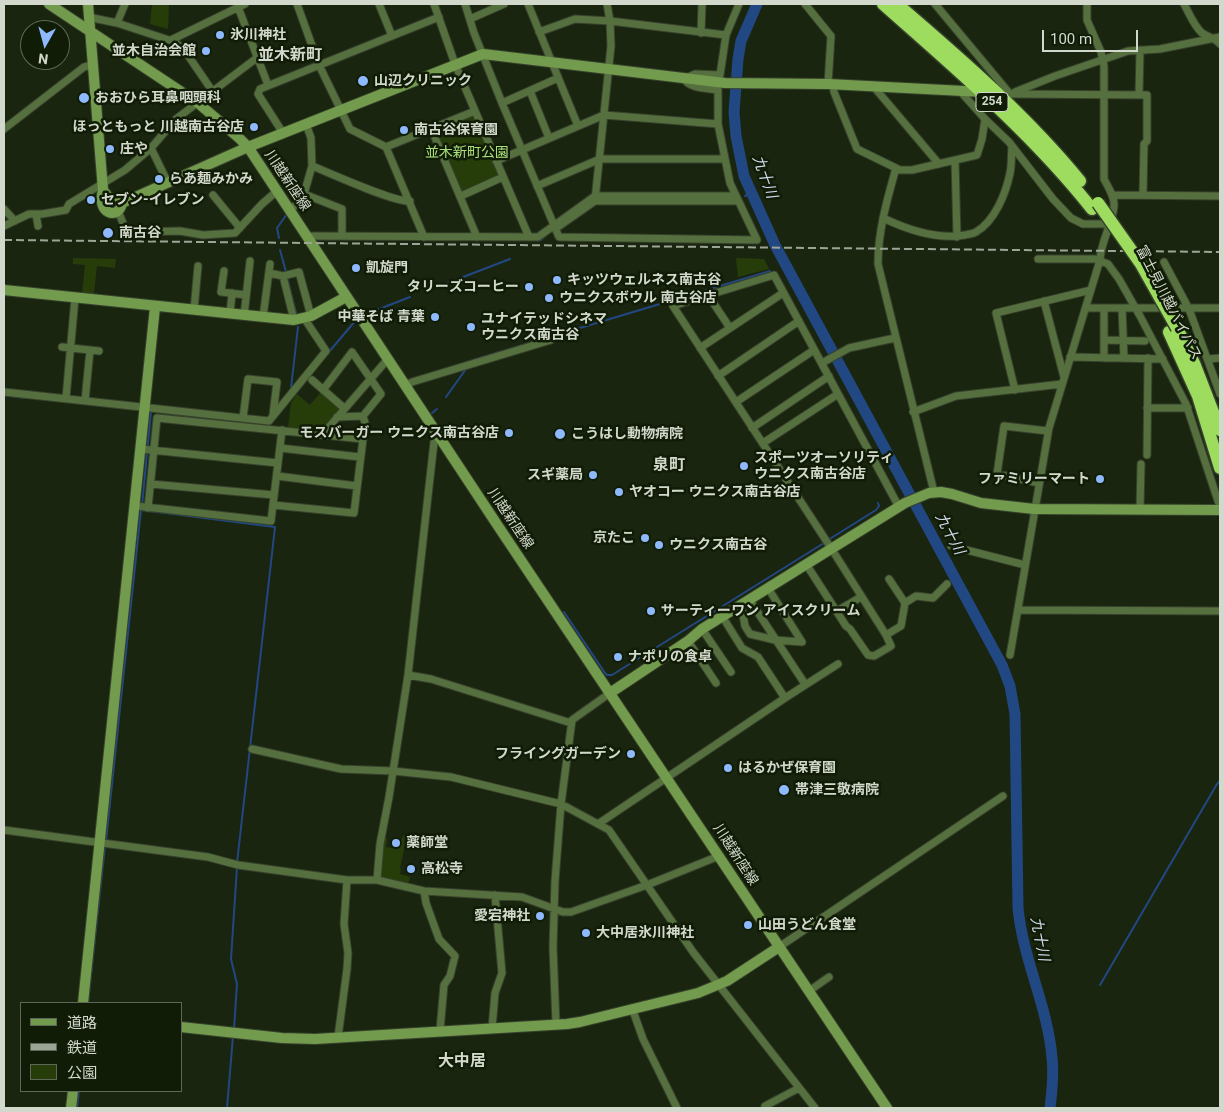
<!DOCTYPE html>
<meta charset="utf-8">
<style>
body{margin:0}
#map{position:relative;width:1224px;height:1112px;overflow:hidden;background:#1a250f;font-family:Roboto,"Noto Sans JP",sans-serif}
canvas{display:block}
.frame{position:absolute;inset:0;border:5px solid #d2d9cc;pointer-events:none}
.legend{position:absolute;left:20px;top:1002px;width:162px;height:90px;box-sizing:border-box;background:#111c07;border:1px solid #5e6856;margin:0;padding:6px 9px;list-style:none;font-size:15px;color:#d2d9cc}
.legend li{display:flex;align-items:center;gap:10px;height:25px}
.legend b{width:25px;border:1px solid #5e6856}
.north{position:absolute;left:20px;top:20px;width:50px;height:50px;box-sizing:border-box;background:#111c07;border:1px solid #5e6856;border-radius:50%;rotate:187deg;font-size:14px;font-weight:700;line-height:20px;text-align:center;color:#d2d9cc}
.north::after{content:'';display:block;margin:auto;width:18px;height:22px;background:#8eb9fc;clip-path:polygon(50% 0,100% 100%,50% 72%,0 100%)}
.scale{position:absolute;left:1042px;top:30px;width:96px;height:22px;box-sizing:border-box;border:2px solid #d2d9cc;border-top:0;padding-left:6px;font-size:15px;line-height:18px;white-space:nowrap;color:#d2d9cc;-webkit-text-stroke:4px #111c07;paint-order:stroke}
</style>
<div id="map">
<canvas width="1224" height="1112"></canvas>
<div class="frame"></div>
<ul class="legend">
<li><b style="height:6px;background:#739b4d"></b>道路</li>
<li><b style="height:6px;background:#9da696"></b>鉄道</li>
<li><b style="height:14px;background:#263d0a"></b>公園</li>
</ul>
<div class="north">N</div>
<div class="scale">100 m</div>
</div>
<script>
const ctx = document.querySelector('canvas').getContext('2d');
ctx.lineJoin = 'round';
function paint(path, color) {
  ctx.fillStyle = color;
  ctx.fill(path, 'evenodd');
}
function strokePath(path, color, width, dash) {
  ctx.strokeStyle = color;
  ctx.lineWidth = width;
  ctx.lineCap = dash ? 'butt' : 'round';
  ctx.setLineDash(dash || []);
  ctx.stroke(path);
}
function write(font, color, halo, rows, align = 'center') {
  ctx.font = font + ' Roboto,"Noto Sans JP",sans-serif';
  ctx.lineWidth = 5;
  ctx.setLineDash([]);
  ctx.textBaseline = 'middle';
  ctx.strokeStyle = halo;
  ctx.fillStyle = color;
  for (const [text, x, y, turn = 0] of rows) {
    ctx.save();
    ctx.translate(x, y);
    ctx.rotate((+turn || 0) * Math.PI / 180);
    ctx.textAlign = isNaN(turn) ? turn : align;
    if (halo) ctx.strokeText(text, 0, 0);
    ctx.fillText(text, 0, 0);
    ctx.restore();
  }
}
paint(new Path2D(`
 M152,4h17l-1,25 -18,-5z
 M471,115l3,1 25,58 -1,3 -34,14 -3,-1 -25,-58 1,-3z
 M73,258l43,1 -1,9 -18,-2 -3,27 3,2 -17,-2 2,-1 3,-27 -12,-1z
 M736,258l28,1 5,10 -31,8z
 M321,392l18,15v2l-17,22 -3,1 -31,-4 3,-25 6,-9 13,11z
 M403,835l4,1 -7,32 1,1 -1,5 10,3 -2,8 -28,-7 4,-41 3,1 -1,9 13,2z`), '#263d0a');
strokePath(new Path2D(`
 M745,196l6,-3
 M279,238l-2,-10 10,-14
 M541,240l6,-6
 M280,250l6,22
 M287,277l9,36
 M437,287l73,-28
 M369,313l41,-16
 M328,353l28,-33
 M473,360l297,-89
 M291,388l7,-61
 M4,395l21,3
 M446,397l20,-28
 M432,413l5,-4
 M142,506l9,-95
 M141,510l134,17 -38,336
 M828,540l48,-30 3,-4 -1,-3
 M564,612l41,61 2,2h5l212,-132
 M106,841l35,-331
 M1100,985l117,-201 3,-3
 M88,1003l17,-157
 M234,1029l3,-45 -6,-25 6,-92
 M77,1108l2,-17
 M227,1108l6,-72`), '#224884', 2);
strokePath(new Path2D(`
 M757,4l-16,37 -3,18 -4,53 2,24 8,40 31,69 227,420 8,21 5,28 3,194c5,52 30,99 34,150 2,16 0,34 -2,50`), '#224884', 11);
const street = new Path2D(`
 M297,4l22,61 31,64 36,18 38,90
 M379,4l13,32
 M434,4l21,60 74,173
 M465,4l9,29 28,70 57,134 198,3 -27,-57 -12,-59v-34c-11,-2 -28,-1 -34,-11l11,-5 25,1 6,-40 13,-31
 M528,4l50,122
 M805,4l26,32 -3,48
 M935,4l75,90 137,1v46l-3,3 -1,51
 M1184,4c5,9 10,22 18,29 6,4 13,5 18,11
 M238,7l30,78
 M88,17l29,6 58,19 10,9 28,41
 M470,19l34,-15
 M117,23l8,-19
 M539,32l36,-13 35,2 116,14
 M701,33l1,-29
 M171,40l74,-36
 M833,85l1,7 23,57 43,21h12l65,-15 5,-16 3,-20
 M874,87l65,77
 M959,90l26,29 24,23 44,57 18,19 12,6h26
 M530,91l19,47
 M1015,92l40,-16 73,-25 32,-2 60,-12
 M1139,95l1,-45
 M502,103l56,-25
 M431,128l46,109
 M4,129l80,-62 8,-2
 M283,133l-25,-39 2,-5 179,-72
 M386,147l89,-36
 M151,148l17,35
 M955,160l2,77
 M496,161l108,-46 114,9
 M312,166c18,7 83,37 98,35
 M896,168c-9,32 -18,63 -18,96l56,228
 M537,186l63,-27h125
 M304,194l38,15v27
 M213,195l27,33
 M1112,195l108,1
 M461,196l42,-19
 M595,200l16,-154 -1,-25 -3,-17
 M4,209l11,12
 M290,209l12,-8 10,-35 -1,-28 -5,-14
 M118,211l7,17 5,4 50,-1 23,4 32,-2 27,-29 15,-13
 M36,214l2,12
 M883,218c25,12 54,22 82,17 4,-1 8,-1 11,-3 19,-11 30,-39 34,-59 2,-9 1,-18 2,-27
 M4,226l25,-12h13l24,-4 3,-6 56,-34 26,-22 25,-29 82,-62
 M555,229l40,-28h143
 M307,236l231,1 57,-41h141
 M1038,259h57l13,5 11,15 21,37 46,88 34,103
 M1164,262l25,47 31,85
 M224,271l-3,21 25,3
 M269,273l14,3 16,-4 12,44
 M283,276l11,44
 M708,295l22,33
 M1044,301l20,76
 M1086,308h134
 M1122,308l2,50
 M194,310l4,-44
 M230,314l2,-21
 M244,316l6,-55
 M263,317l7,-53
 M1104,340l41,1
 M62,347l37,4
 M700,348l83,-55
 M1070,357l93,2
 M1104,358v-50
 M1208,359l12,-1
 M822,363l27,-15 46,-10
 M718,376l81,-55
 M312,380l32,28
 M405,386l7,-4 139,-42
 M323,390l29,-38 27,39 2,3 -18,22 -26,1
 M1015,390l-19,-77 95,-23
 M4,392l265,29 57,-70 -22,-33
 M66,398l9,-100
 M85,401l5,-51
 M736,402l78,-52
 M1147,408h41
 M913,412l43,-16 106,-12
 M243,418l5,-39 29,3 -4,33
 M752,428l77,-52
 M437,434l-3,8 -26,233 23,4 140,44
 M322,435l65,-75
 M363,439l2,-16 -2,-7
 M763,443l75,-49
 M280,448l80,9
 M141,449l137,14
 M1147,455l1,-97
 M277,476l80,10
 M1039,483l-42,-9 7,-48 44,5
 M151,484l123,11
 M136,506l135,15 11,-91
 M148,508l9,-90 206,21 -9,74 -81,-8
 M1140,509l1,-45
 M951,546l74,19
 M806,564l40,62 4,3 18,26 6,1 17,-10 -5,-11
 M889,579l16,24 -4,23 -15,9 -55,-87 -158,-242 101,-31 125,232
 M768,588l34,54
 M749,599l56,85
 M905,603l11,-7 17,2 14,-14
 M741,604l4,22 5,8 25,6 27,2
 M1018,610l202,1
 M837,611l24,-14
 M722,616l20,32 16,9 27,41 53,-34
 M702,629l29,43
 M688,641l28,42
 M1010,655l39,-227 51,-168c1,-20 13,-37 14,-54 1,-9 -6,-19 -10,-27v-113l-3,-14 -14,-32v-16
 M610,693l-38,27 -11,84 48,26 84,122 122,156
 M252,749l89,20 52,2 58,6 110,27 -6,77 -2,66 3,77
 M598,824l187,-126
 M4,830l204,27 30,8 109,15h30l47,11 98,6 41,15h8l76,-27 72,-29
 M377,880l3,-36 9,-47 19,-122
 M424,891l2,12 13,36 16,17 -5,20 -6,9 -4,45
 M779,947l224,-151
 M809,991l20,-14
 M632,1008l11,31 34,69
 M492,1028l3,-35 7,-20 -7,-78
 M338,1037l9,-68 1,-16 -4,-29 3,-44
 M765,1106l34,-18`);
const secondary = new Path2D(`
 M49,4l149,99 41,35 9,9 250,379 389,582
 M88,4l15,186c-7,25 16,30 19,13l126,-56 235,-93 242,29 103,1 155,8
 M103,190l6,8 10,1 3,4
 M4,290l290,30 17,-4 35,-19
 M610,693l78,-52 14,-12 203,-126 24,-10 12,-1 11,2 29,9 53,6 186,1
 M83,1003l72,-696
 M181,1027l101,11 33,1 252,-15 13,-2 118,-29 29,-12 52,-34
 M71,1108l2,-17`);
const highway = new Path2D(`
 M883,4c73,65 148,128 209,205
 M897,4c63,54 130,112 183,177
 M1177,328l17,35 26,67
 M1169,332l29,64 22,72`);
strokePath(street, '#37422d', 9);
strokePath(secondary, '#37422d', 12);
strokePath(highway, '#37422d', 15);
strokePath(street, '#566f3f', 7);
strokePath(secondary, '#739b4d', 10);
strokePath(highway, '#9ddc5e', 12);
strokePath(new Path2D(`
 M4,240l1216,12`), '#9da696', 2, [8, 4]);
const highwayBridge = new Path2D(`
 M1098,203l43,61 36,64`);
strokePath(highwayBridge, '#37422d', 15, []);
strokePath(highwayBridge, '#9ddc5e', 12);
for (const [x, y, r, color] of [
 [220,35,5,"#8eb9fc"],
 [206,51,5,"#8eb9fc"],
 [363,81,6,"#8eb9fc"],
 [84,98,6,"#8eb9fc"],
 [254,127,5,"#8eb9fc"],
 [404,130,5,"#8eb9fc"],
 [110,149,5,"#8eb9fc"],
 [159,179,5,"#8eb9fc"],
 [91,200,5,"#8eb9fc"],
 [108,233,6,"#8eb9fc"],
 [356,268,5,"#8eb9fc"],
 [557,280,5,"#8eb9fc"],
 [529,287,5,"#8eb9fc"],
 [549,298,5,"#8eb9fc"],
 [435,317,5,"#8eb9fc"],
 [471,327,5,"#8eb9fc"],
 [509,433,5,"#8eb9fc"],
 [560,434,6,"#8eb9fc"],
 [744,466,5,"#8eb9fc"],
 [593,475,5,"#8eb9fc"],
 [1100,479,5,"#8eb9fc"],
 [619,492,5,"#8eb9fc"],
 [645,538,5,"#8eb9fc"],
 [659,545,5,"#8eb9fc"],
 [651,611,5,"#8eb9fc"],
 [618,657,5,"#8eb9fc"],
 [631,754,5,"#8eb9fc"],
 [728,768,5,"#8eb9fc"],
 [784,790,6,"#8eb9fc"],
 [396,843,5,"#8eb9fc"],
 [411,869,5,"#8eb9fc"],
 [540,916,5,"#8eb9fc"],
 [748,925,5,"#8eb9fc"],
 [586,933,5,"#8eb9fc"]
]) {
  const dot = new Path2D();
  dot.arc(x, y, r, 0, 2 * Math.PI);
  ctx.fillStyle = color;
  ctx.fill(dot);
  strokePath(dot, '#111c07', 2);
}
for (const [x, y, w] of [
 [992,102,32]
]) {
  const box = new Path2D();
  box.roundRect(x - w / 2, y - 9.5, w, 19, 4);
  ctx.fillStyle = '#111c07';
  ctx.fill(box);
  strokePath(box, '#d2d9cc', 1);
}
write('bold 12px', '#d2d9cc', null, [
 ["254",992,102]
]);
write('bold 14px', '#d2d9cc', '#111c07', [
 ["氷川神社",230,35],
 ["並木自治会館",196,51,"right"],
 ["山辺クリニック",374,81],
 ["おおひら耳鼻咽頭科",95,98],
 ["ほっともっと 川越南古谷店",244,127,"right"],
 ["南古谷保育園",414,130],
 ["庄や",120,149],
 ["らあ麺みかみ",169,179],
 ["セブン-イレブン",101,200],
 ["南古谷",119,233],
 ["凱旋門",366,268],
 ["キッツウェルネス南古谷",567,280],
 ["タリーズコーヒー",519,287,"right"],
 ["ウニクスボウル 南古谷店",559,298],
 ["中華そば 青葉",425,317,"right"],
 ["ユナイテッドシネマ",481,319],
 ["ウニクス南古谷",481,335],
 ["モスバーガー ウニクス南古谷店",499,433,"right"],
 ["こうはし動物病院",571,434],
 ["スポーツオーソリティ",754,458],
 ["ウニクス南古谷店",754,474],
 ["スギ薬局",583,475,"right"],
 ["ファミリーマート",1090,479,"right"],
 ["ヤオコー ウニクス南古谷店",629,492],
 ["京たこ",635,538,"right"],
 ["ウニクス南古谷",669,545],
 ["サーティーワン アイスクリーム",661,611],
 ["ナポリの食卓",628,657],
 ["フライングガーデン",621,754,"right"],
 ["はるかぜ保育園",738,768],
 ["帯津三敬病院",795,790],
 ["薬師堂",406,843],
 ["高松寺",421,869],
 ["愛宕神社",530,916,"right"],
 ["山田うどん食堂",758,925],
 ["大中居氷川神社",596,933]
], 'left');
write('14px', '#ace07c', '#111c07', [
 ["並木新町公園",467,153]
]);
write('14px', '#d2d9cc', '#111c07', [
 ["川越新座線",287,181,56],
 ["富士見川越バイパス",1168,303,63],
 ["川越新座線",510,519,56],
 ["川越新座線",735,855,57]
]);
write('italic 15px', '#d1ddef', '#111c07', [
 ["九十川",764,177,70],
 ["九十川",949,534,62],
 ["九十川",1039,939,79]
]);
write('bold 16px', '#d2d9cc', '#111c07', [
 ["並木新町",290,56],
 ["泉町",669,466],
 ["大中居",462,1062]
]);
</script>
